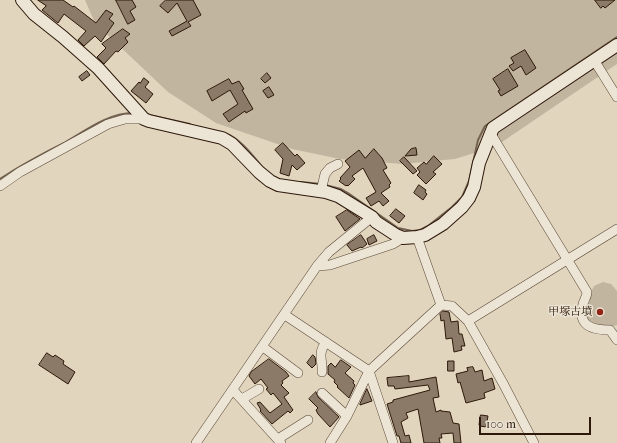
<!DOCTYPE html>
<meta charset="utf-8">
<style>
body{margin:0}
#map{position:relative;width:617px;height:443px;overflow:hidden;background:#e1d5bd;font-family:"IM FELL French Canon",serif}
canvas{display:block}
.scale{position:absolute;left:479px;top:417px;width:112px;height:18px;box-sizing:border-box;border:2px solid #2d180a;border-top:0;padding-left:5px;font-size:12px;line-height:14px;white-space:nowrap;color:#2d180a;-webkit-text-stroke:3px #ece4d4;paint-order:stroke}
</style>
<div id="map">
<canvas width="617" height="443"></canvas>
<div class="scale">100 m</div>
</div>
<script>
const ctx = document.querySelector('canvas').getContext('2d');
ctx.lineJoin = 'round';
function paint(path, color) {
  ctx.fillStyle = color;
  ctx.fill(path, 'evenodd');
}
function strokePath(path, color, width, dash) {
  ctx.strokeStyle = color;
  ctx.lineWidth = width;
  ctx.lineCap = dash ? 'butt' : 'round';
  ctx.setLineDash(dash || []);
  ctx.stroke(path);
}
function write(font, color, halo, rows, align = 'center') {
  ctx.font = font + ' "IM FELL French Canon","Noto Serif JP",serif';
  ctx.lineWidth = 3;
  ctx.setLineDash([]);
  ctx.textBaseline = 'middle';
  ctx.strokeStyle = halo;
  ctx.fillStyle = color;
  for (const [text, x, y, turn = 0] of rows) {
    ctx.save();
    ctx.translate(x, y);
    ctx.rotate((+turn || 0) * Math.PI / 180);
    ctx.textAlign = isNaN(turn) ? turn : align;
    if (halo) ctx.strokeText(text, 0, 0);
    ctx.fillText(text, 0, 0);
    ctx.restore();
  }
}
paint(new Path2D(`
 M85,0h532v64l-121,82 -41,13 -53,5 -62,-5 -48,-10 -76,-26 -48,-31 -73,-69z
 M603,282l8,2 6,7v34l-3,1 -25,-1 -5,-15 4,-12 6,-12z`), '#c2b59f');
strokePath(new Path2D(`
 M145,114l45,10
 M225,133c16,6 28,23 39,36
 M0,179c20,-13 42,-25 64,-36 21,-12 44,-30 69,-30
 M301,182l20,2
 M325,185l16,4 7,4 50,35 14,3 8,-1 8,-4 24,-19 10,-10 7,-16 9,-41 7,-14 132,-89`), '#746351', 2);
const building = new Path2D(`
 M38,0h25l10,7 1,-1 22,17 10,-13 7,4 -4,5 5,4 -13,19 -6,-6 -11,10 -6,-6 8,-9 -22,-17 -6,9 -16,-13 4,-4z
 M116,0h16l4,7 -6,4 5,9 -7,4z
 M166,0h27l8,15 -13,7 3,4 -19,10 -3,-5 18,-10 -10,-18 -9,10 -8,-7z
 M595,0h20l-10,8 -2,-2 -2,2z
 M123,29l7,5 -5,4 3,4 -10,10 -2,-1 -12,13 -7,-7 9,-9 -4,-4z
 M525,50l11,18 -10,7 -5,-9 -8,5 -4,-5 5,-3 -3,-5z
 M508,69l10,17 -17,10 -3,-5 2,-1 -7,-11z
 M87,71l3,4 -8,6 -3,-4z
 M267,73l4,5 -6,5 -4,-4z
 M144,78l5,4 -4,5 8,7 -7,9 -15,-12 8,-9 1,1z
 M229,79l3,5 7,-3 5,8 -2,1 11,19 -7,4 -1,-2 -16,11 -6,-8 15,-10 -8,-14 -18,11 -5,-10z
 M269,87l5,8 -6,3 -5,-7z
 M283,143l12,13 2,-2 8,9 -8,7 -5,-5 -3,11 -9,-3 3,-14 -8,-9z
 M416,148l1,7 -12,1 6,-7z
 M374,149l8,9 5,10 -4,2 8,13 -2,2 1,2 -9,6 8,8 -6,5 -4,-5 -8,5 -5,-8 10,-6 -13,-24 -11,8 3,3 -7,7 -1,-1 -1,1 -7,-5 2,-2 -1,-1 10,-11 -5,-6 14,-11 6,8z
 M434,156l8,8 -9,8 3,2 -10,10 -9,-9 3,-3 -3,-4 7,-6 2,2z
 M404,157l13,14 -4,3 -13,-13z
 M419,185l7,5 -1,2 2,2 -4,6 -9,-7z
 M396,209l9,7 -6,7 -9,-7z
 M347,210l13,9 -15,12 -9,-14z
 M361,235l6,9 -5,4 -1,-1 -9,4 -5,-6z
 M374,235l3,6 -8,4 -2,-6z
 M443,311l6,1 2,10 7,-1 1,13h3l3,12h-4l1,4 -8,2 -2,-14 -6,1 -2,-19 -3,1 -1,-7z
 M47,353l6,4 2,-2 9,6 -1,3 12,8 -7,12 -29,-19z
 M313,355l2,2 1,7 -4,4 -5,-5z
 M269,359l17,13 3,4 -7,5 1,2 -2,2 8,8 -5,4 9,13 -3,3 -2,-2 -16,13 -12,-13 1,-1 -4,-7 3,-1 10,11 12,-9 -9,-11 -2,2 -5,-6 2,-1 -7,-9 -6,5 -6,-8 2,-4z
 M341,360l10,7 -6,6 9,8 -1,2 2,2 -6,13 -12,-11 1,-1 -4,-4 1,-2 -7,-6v-8l3,-3 4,4z
 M448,361h6v10h-6z
 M473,367l2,5 7,-2 2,11 8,-3 3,11 -11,4 1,5 -19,5 -6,-21 -2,1 -2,-9 12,-3 -1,-3z
 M409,376v6l27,-5 3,20 -6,1 3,14 5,-2v1l9,1 3,11 6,1 2,19h-7l-1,-10 -12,1 1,4h-3l1,5h-16l-6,-34 -12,4 2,5 -7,4 4,14 4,-1 2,8h-10l-2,-7h-2l-10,-32 6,-2v-2l37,-10 -2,-5 -33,4 -1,-3h-6l-1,-8z
 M367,389l5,12 -12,4v-1z
 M316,392l2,5 21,20 -9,10 -12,-13 -2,-4 2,-2 -9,-9z
 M481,415l7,1 -2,11 -6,-1 -1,-1 1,-8z`);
paint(building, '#8b7a67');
strokePath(building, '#2d180a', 1);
const street = new Path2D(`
 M594,60l23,37
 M491,134l96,158c0,5 -3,8 -4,12 -6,22 9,26 27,26l7,10
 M0,186l20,-14 88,-48 17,-5h19
 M321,191l4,-17 5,-6 8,-4
 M417,237l24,68 11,1 16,15 36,64 30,58
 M317,266l12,-14 43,-35
 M285,315l84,56 24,72
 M468,321l149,-92
 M263,347l35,26
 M322,372c1,-12 -5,-18 4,-30
 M233,390l48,53
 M322,393l25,23
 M242,399l17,-10
 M278,439l30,-19
 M196,443l121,-177 13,-1 63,-21 10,-6
 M330,443l17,-27 22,-45 72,-66`);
const secondary = new Path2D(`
 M22,0l12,14 29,23 35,31 46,51 5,2 73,17 10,6 27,28 11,9 8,4 48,7 12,4 34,21 4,5 20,13 7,3 14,-1 8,-2 18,-11 19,-17 7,-9 5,-11 5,-24 14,-35 124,-83`);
strokePath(street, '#5a4737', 10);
strokePath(secondary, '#2d180a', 14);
strokePath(street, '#ece4d4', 9);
strokePath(secondary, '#ece4d4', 12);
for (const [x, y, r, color] of [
 [600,312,4,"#8f2418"]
]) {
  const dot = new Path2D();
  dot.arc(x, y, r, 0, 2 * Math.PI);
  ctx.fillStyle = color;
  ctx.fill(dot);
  strokePath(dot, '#ece4d4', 1.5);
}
write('11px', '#2d180a', '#ece4d4', [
 ["甲塚古墳",592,312]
], 'right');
</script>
